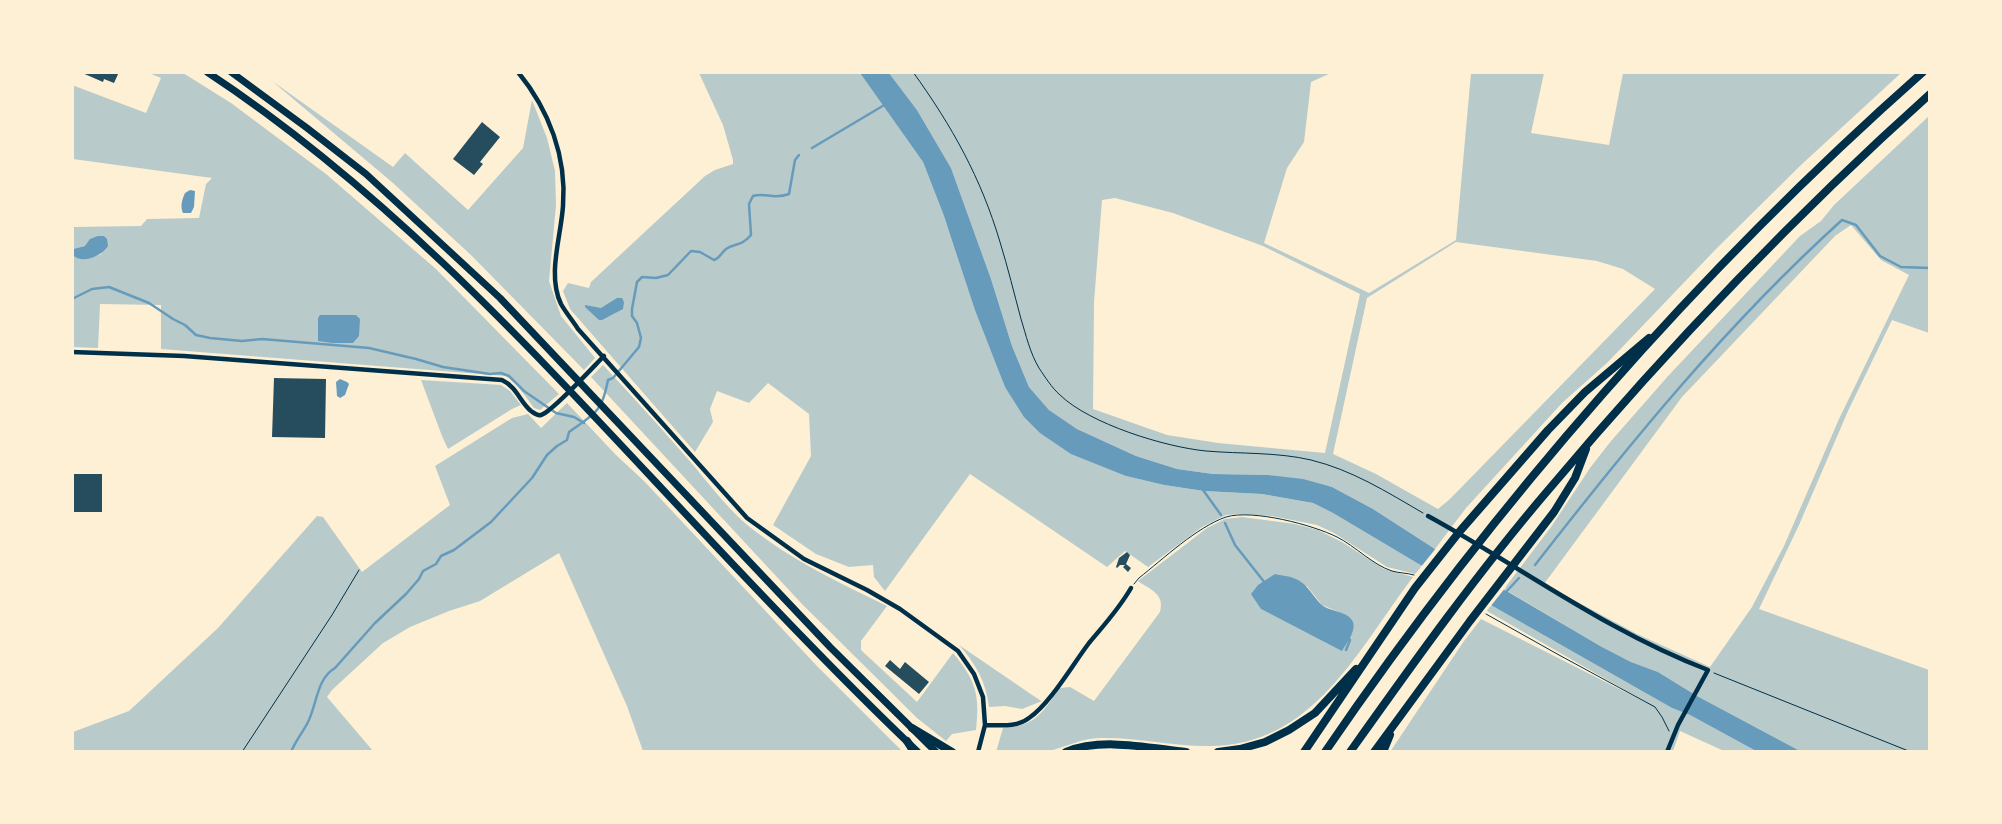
<!DOCTYPE html>
<style>
body{margin:0}
#map{position:relative;width:2002px;height:824px;overflow:hidden;background:#fdf0d5;font-family:"Source Sans 3",sans-serif}
canvas{display:block}
.frame{position:absolute;inset:0;border:74px solid #fdf0d5;pointer-events:none}
</style>
<div id="map">
<canvas width="2002" height="824"></canvas>
<div class="frame"></div>
</div>
<script>
const ctx = document.querySelector('canvas').getContext('2d');
ctx.lineJoin = 'round';
function paint(path, color) {
  ctx.fillStyle = color;
  ctx.fill(path, 'evenodd');
}
function strokePath(path, color, width, dash) {
  ctx.strokeStyle = color;
  ctx.lineWidth = width;
  ctx.lineCap = dash ? 'butt' : 'round';
  ctx.setLineDash(dash || []);
  ctx.stroke(path);
}
paint(new Path2D(`
 M149,73h34l48,30 95,71 110,95 123,125 -19,16 -6,-2 -17,-23 -11,-9 -345,-27v-44l-61,-1 -2,44 -25,-1v-92c7,8 19,2 29,-1l-17,-8 -12,3v-22l68,-1 6,-7 52,-1 7,-34 6,-6 -139,-19 -1,-74 74,28 15,-35z
 M699,73h161l63,89 21,54 61,171 121,89 38,9 40,6 58,3 51,9 20,10 89,53 -7,8 -28,-7 -53,-34 -17,-8 -45,-9 -32,-2 -14,1 -24,12 -54,40 -23,-16 -18,16 -137,-93 -85,117 -11,-14 -1,-12 -24,2 -33,-13 -43,-29 38,-69 -2,-42 -41,-31 -19,20 -32,-12 -7,18 3,13 -18,30 -125,-143 -7,-18 5,-8 21,5 2,-6 114,-106 10,-6 18,-6v-4l-10,-35z
 M889,73h442l-20,9 -7,60 -17,26 -23,75 105,50 87,-53 15,-167h73l-13,60 78,12 14,-72h278l-100,92 -85,84 -108,113 -46,41 -96,105 -31,41 -62,-40 -41,-22 -64,-12 -55,-1 -36,-5 -41,-13 -59,-27 -28,-19 -20,-23 -17,-41 -21,-67 -40,-111 -34,-58zM1115,198l58,15 90,33 97,48 -35,159 -107,-10 -51,-8 -74,-26 1,-107 8,-102zM1456,242l141,19 26,8 32,20 -205,210 -12,10 -62,-35 -43,-20 34,-156z
 M272,81l121,86 12,-14 63,57 55,-62 9,-48 15,38 8,33 1,34 -7,76 12,35 34,42 -11,12 -112,-114 -79,-73z
 M1929,116v217l-37,-13 -44,91 -49,114 -40,84 170,61v81h-129l-103,-55 -39,-24 -27,-10 -29,-15 -98,-58 47,-62 39,-59 21,-27 58,-66 131,-139 21,-15 13,-16zM1851,225l30,35 28,15 -70,144 -55,127 -32,61 -42,60 -73,-33 -93,-50 138,-187 153,-161z
 M603,365c26,28 52,56 77,85 22,24 41,52 66,74 43,35 92,58 141,82l-26,35v9l56,52 36,-49c23,27 27,43 23,77l-24,4 -6,7 -29,-23 -115,-114 -211,-227z
 M421,380l80,5 9,6 11,14 -9,4 -64,40 -6,-13z
 M567,403l49,52 28,26 172,184 86,86h-259l-16,-45 -68,-153 -79,48 -31,10 -39,16 -27,16 -51,47 -5,7 46,54 -300,1v-20l56,-21 89,-83 99,-112 6,1 39,55 88,-67 -15,-39 77,-48 16,-4 13,14z
 M1242,517l53,7 23,6 24,12 42,27 29,8c-55,72 -100,171 -207,169 -35,0 -71,-9 -106,-8 -18,0 -34,9 -51,13 -14,4 -37,0 -53,1l7,-24c34,-2 39,-16 57,-40l10,-1 24,14 66,-89c5,-18 -9,-22 -22,-31l69,-53 18,-9zM1258,585l49,1 15,19 24,10 6,5 -10,30 -81,-41 -4,-21z
 M1491,605l181,103 18,7 66,36h-32l-44,-20 -7,20 -283,1 74,-111 17,-22 170,86 -164,-94z
 M959,645l82,56h1l-20,8 -17,-3 -16,1c-3,-25 -13,-43 -30,-62z`), '#b9caca');
paint(new Path2D(`
 M860,73h29l28,37 34,58 40,111 21,67 17,41 20,23 28,19 59,27 41,13 36,5 55,1 35,4 29,8 41,22 62,40 167,98 29,15 27,10 39,24 103,55h-44l-66,-36 -18,-7 -255,-145 -84,-50 -20,-10 -51,-9 -58,-3 -40,-6 -38,-9 -55,-22 -31,-21 -16,-16 -19,-30 -30,-77 -31,-94 -21,-54z
 M190,190l5,1 -1,16 -3,6h-8c-3,-7 -1,-13 2,-20z
 M98,236h6l3,3 1,7c-6,10 -27,19 -35,9v-6l12,-3 5,-7z
 M617,298h5l2,4 -1,7 -21,11h-3l-14,-13v-2l16,3z
 M320,315h36l4,4 -1,17 -6,7h-21l-14,-2v-23z
 M340,379l7,3 2,2 -4,11 -5,3 -3,-2 -1,-14z
 M1275,574c8,2 16,2 23,6 11,6 15,17 24,25 8,7 27,6 31,17 3,9 -6,21 -11,29l-81,-42 -10,-15 7,-9z`), '#669bbc');
paint(new Path2D(`
 M1437,547l69,40 -16,20 -70,-39z`), '#fdf0d5');
strokePath(new Path2D(`
 M812,148l74,-44
 M72,299l20,-10 17,-2 40,16 24,16 12,6 11,10 14,3 32,3 20,-2 107,9 47,11 27,8 47,7 11,-1 8,3 15,15 32,22 18,4 10,6
 M1203,490l18,25
 M1225,523l10,22 30,38
 M1535,565c95,-122 192,-241 307,-345l14,5 24,31 21,11 29,1
 M1506,592l13,-14
 M1346,650l4,-10 -3,-4
 M291,752c4,-10 11,-19 16,-28 10,-18 9,-45 28,-56l40,-45 31,-29 13,-15 4,-8 13,-7 5,-8 13,-6 37,-28 41,-44 15,-23 10,-9 10,-6 2,-8c25,-18 33,-19 39,-52l5,-2 26,-31 2,-9 -4,-15 -5,-7v-7l5,-27 5,-5 14,1 12,-3 23,-24 9,1 14,8c6,-2 7,-7 12,-11 8,-6 15,-2 25,-14l-2,-31 4,-8c13,-4 20,4 36,-2l6,-34 4,-5`), '#669bbc', 2.5);
paint(new Path2D(`
 M80,72h39l-5,11 -10,-4 -1,3z
 M482,122l18,15 -20,25 3,2 -9,11 -21,-16z
 M274,378l52,1 -1,59 -53,-1z
 M72,474h30v38h-30z
 M1127,552l3,3 -4,9 5,4 -3,4 -5,-5 2,-2h-5l-3,3 -1,-1 3,-9z
 M890,660l10,9 5,-7 24,20 -10,12 -34,-28z`), '#264d5e');
strokePath(new Path2D(`
 M913,72c39,54 68,106 87,170 8,26 14,51 21,77 5,16 9,34 18,49 6,9 13,20 21,27 30,29 105,52 146,56 35,3 71,1 105,9 41,10 76,32 112,53
 M1134,584l5,-6c24,-19 58,-51 87,-61 27,-8 87,8 111,20 18,9 36,28 55,34 7,2 15,2 22,4
 M1486,614l73,41 96,52 7,10 7,14
 M1714,673l197,79
 M242,752l90,-137 27,-45`), '#003049', 1);
strokePath(new Path2D(`
 M518,72c31,38 49,85 45,134 -2,31 -16,69 -2,98 5,9 12,17 17,25l169,189 57,41 63,31 33,19 58,42 16,23 9,23 2,28 -7,27
 M72,352l112,4 318,24c15,7 18,22 29,31 3,2 6,5 10,4 10,-2 53,-49 63,-59
 M1428,516c95,52 178,115 280,154l-30,55 -11,27
 M985,725c15,0 31,3 44,-7 21,-14 44,-54 60,-75 15,-18 30,-34 42,-55`), '#003049', 4.5);
strokePath(new Path2D(`
 M207,72c187,123 337,291 489,453 72,77 145,154 222,227
 M231,72l76,56 59,46 134,124 330,349 106,105`), '#003049', 7);
strokePath(new Path2D(`
 M912,728l40,24
 M907,741l7,11
 M1066,752c35,-15 83,-4 120,0
 M1218,752l22,-3 25,-7 24,-12 26,-17 41,-44
 M1304,752l111,-164 45,-57 88,-101 37,-38 64,-54
 M1325,752c170,-249 373,-481 598,-680
 M1350,752c64,-90 128,-180 200,-264 118,-140 244,-272 380,-394
 M1374,752l96,-131 84,-109 21,-34 11,-29
 M1383,752l7,-17`), '#003049', 8);
</script>
